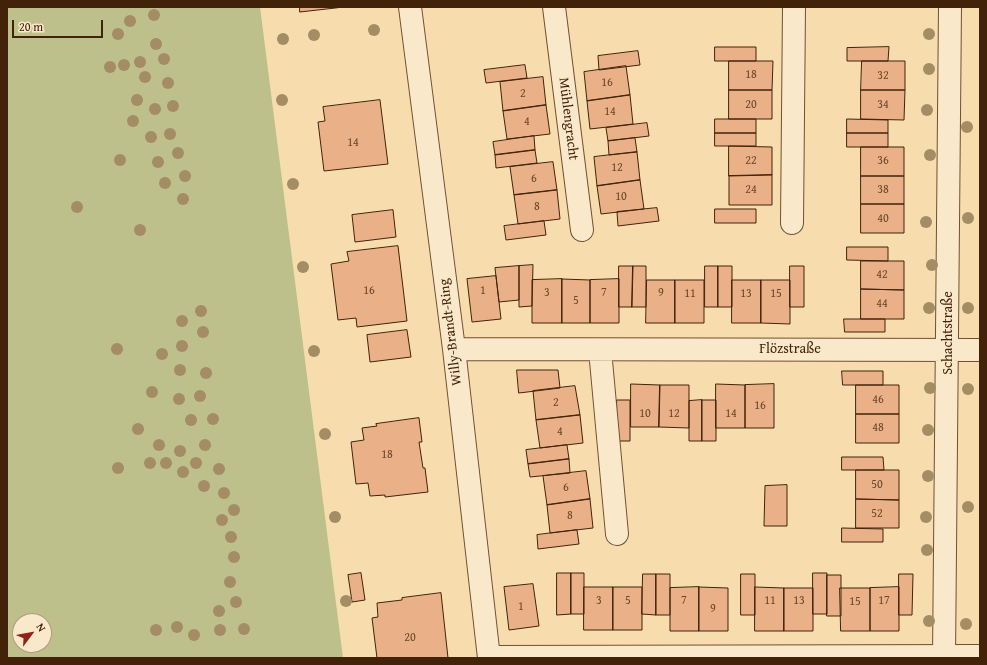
<!DOCTYPE html>
<meta charset="utf-8">
<style>
body{margin:0}
#map{position:relative;width:987px;height:665px;overflow:hidden;background:#f7dcae;font-family:"Gentium Book Plus",serif}
canvas{display:block}
.frame{position:absolute;inset:0;border:8px solid #422309;pointer-events:none}
.north{position:absolute;left:12px;top:613px;width:40px;height:40px;box-sizing:border-box;background:#fae8ca;border:1px solid #b0997d;border-radius:50%;rotate:58deg;font-size:11px;font-weight:700;line-height:16px;text-align:center;color:#422309}
.north::after{content:'';display:block;margin:auto;width:14px;height:18px;background:#8f2418;clip-path:polygon(50% 0,100% 100%,50% 72%,0 100%)}
.scale{position:absolute;left:12px;top:20px;width:91px;height:18px;box-sizing:border-box;border:2px solid #422309;border-top:0;padding-left:5px;font-size:12px;line-height:14px;white-space:nowrap;color:#422309;-webkit-text-stroke:3px #fae8ca;paint-order:stroke}
</style>
<div id="map">
<canvas width="987" height="665"></canvas>
<div class="frame"></div>
<div class="north">N</div>
<div class="scale">20 m</div>
</div>
<script>
const ctx = document.querySelector('canvas').getContext('2d');
ctx.lineJoin = 'round';
function paint(path, color) {
  ctx.fillStyle = color;
  ctx.fill(path, 'evenodd');
}
function strokePath(path, color, width, dash) {
  ctx.strokeStyle = color;
  ctx.lineWidth = width;
  ctx.lineCap = dash ? 'butt' : 'round';
  ctx.setLineDash(dash || []);
  ctx.stroke(path);
}
function write(font, color, halo, rows, align = 'center') {
  ctx.font = font + ' "Gentium Book Plus",serif';
  ctx.lineWidth = 4;
  ctx.setLineDash([]);
  ctx.textBaseline = 'middle';
  ctx.strokeStyle = halo;
  ctx.fillStyle = color;
  for (const [text, x, y, turn = 0] of rows) {
    ctx.save();
    ctx.translate(x, y);
    ctx.rotate((+turn || 0) * Math.PI / 180);
    ctx.textAlign = isNaN(turn) ? turn : align;
    if (halo) ctx.strokeText(text, 0, 0);
    ctx.fillText(text, 0, 0);
    ctx.restore();
  }
}
paint(new Path2D(`
 M7,7h253l83,651h-336zM20,621h24v24h-24z`), '#bdc08a');
const building = new Path2D(`
 M300,7h44l-44,5z
 M715,47h41v14h-41z
 M889,47l-1,14h-41v-13z
 M638,51l2,14 -41,5 -1,-14z
 M729,61h44l-1,29h-43z
 M862,61h43v29h-44z
 M525,65l2,13 -41,5 -2,-13z
 M626,66l4,29 -43,6 -3,-29z
 M543,77l3,28 -43,6 -3,-29z
 M729,90h43v29h-43z
 M861,90h44l-1,30 -43,-1z
 M630,95l3,29 -43,5 -3,-28z
 M380,100l8,64 -64,7 -6,-49 7,-1 -2,-14z
 M546,105l4,29 -43,5 -4,-28z
 M715,119h41v14h-41z
 M847,119l41,1v13h-41z
 M647,123l2,13 -41,5 -2,-13z
 M715,133h41v13h-41z
 M847,133h41v14h-41z
 M534,136l1,14 -40,5 -2,-13z
 M635,138l2,14 -28,3 -1,-14z
 M729,146l43,1v28l-43,1z
 M861,147h43v29h-43z
 M535,150l2,13 -41,5 -1,-13z
 M637,152l3,28 -43,6 -3,-29z
 M553,162l4,28 -43,5 -4,-28z
 M772,175v30h-43v-29z
 M861,176h43v28h-43z
 M640,180l4,29 -43,5 -4,-28z
 M557,190l3,29 -42,5 -4,-29z
 M861,204h43v29h-43z
 M657,208l2,13 -41,5 -1,-14z
 M715,209h41v14h-41z
 M393,210l3,27 -41,5 -3,-27z
 M544,221l2,14 -40,5 -2,-14z
 M398,246l9,75 -50,6 -1,-9 -18,2 -7,-56 18,-3 -2,-9z
 M847,247h41v14l-41,-1z
 M861,261h43v29l-43,-1z
 M533,265l-1,41 -13,1v-41z
 M519,266v34l-20,2 -4,-34z
 M619,266h14l-1,41h-13z
 M633,266h13v41h-14z
 M705,266h13v41h-13z
 M718,266h14v41h-14z
 M790,266h14v41h-14z
 M496,276l5,43 -29,3 -5,-43z
 M562,279l28,1v43h-28z
 M562,279v44h-30v-43z
 M619,279v44h-29v-43z
 M647,280h28v43h-29z
 M675,280h29v43h-29z
 M732,280h29v43h-29z
 M761,280h29v44l-29,-1z
 M861,289l43,1v29h-43z
 M844,319h41v13h-40z
 M407,330l4,27 -41,5 -3,-27z
 M517,370h41l2,18 -41,5z
 M842,371h41v14h-40z
 M631,384l29,1 -1,42h-28z
 M716,384l29,1v43h-29z
 M774,384v44h-29v-43z
 M660,385h29v43l-30,-1z
 M856,385h43v29h-43z
 M575,386l5,29 -44,5 -3,-29z
 M617,400h13v41h-13z
 M702,400v41h-13v-40z
 M702,400h14v41h-14z
 M856,414h43v29h-43z
 M580,415l3,28 -43,5 -4,-28z
 M419,418l3,24h-3l4,26h2l3,24 -43,5v-2l-15,1 -2,-13 -12,1 -5,-42 13,-2 -2,-12 15,-2 -1,-2z
 M567,445l2,14 -41,5 -2,-14z
 M842,457h41l1,13h-42z
 M569,459l1,14 -40,4 -2,-13z
 M856,470h43v30l-43,-1z
 M586,471l4,28 -43,6 -4,-29z
 M787,485v41h-23l1,-40z
 M590,499l3,29 -43,5 -3,-28z
 M856,499l43,1v28h-43z
 M842,528l41,1v13h-41z
 M577,530l2,14 -41,5 -1,-14z
 M361,573l4,27 -13,2 -4,-27z
 M557,573h14v41l-14,1z
 M571,573h13v41h-13z
 M813,573h14v41h-14z
 M643,574h13v41l-14,-1z
 M656,574h14v41h-14z
 M741,574h14v41h-14z
 M899,574h14l-1,41h-13z
 M827,575h14v41h-14z
 M533,584l6,42 -30,4 -5,-43z
 M584,587h29v43h-29z
 M613,587h29v43h-29z
 M699,587l29,1v43h-29z
 M699,587v44h-29v-43z
 M755,587l29,1v43h-29z
 M899,587v44h-29v-43z
 M784,588h29v43h-29z
 M840,588h30v43h-29z
 M441,593l7,65h-71l-5,-40 6,-1 -1,-14 25,-3v-2z`);
paint(building, '#eab189');
strokePath(building, '#422309', 1);
const minor = new Path2D(`
 M410,7l44,342 35,309
 M554,7l28,223
 M792,223l2,-216
 M454,349l526,1
 M600,350l17,184
 M489,657l491,-1
 M944,658l6,-651`);
strokePath(minor, '#6f5132', 24);
strokePath(minor, '#fae8ca', 22);
ctx.fillStyle = '#a48c65';
for (const [x, y] of [
 [154,15],
 [130,21],
 [374,30],
 [118,34],
 [929,34],
 [314,35],
 [283,39],
 [156,44],
 [164,59],
 [140,62],
 [124,65],
 [110,67],
 [929,69],
 [145,77],
 [168,83],
 [137,100],
 [282,100],
 [173,106],
 [155,109],
 [927,110],
 [133,121],
 [967,127],
 [170,134],
 [151,137],
 [178,153],
 [930,155],
 [120,160],
 [158,162],
 [185,176],
 [165,183],
 [293,184],
 [183,199],
 [77,207],
 [968,218],
 [926,222],
 [140,230],
 [932,265],
 [303,267],
 [929,308],
 [968,308],
 [201,311],
 [182,321],
 [203,332],
 [182,346],
 [117,349],
 [314,351],
 [162,354],
 [180,370],
 [206,373],
 [930,388],
 [968,389],
 [152,392],
 [200,396],
 [179,399],
 [213,419],
 [191,420],
 [138,429],
 [928,430],
 [325,434],
 [159,445],
 [205,445],
 [180,451],
 [150,463],
 [166,463],
 [196,463],
 [118,468],
 [219,469],
 [183,472],
 [928,476],
 [204,486],
 [224,493],
 [968,507],
 [234,510],
 [335,517],
 [926,517],
 [222,520],
 [231,537],
 [927,550],
 [234,557],
 [230,582],
 [346,601],
 [236,602],
 [219,611],
 [929,621],
 [966,624],
 [177,627],
 [244,629],
 [156,630],
 [220,630],
 [194,635]
]) {
  ctx.beginPath();
  ctx.arc(x, y, 6, 0, 2 * Math.PI);
  ctx.fill();
}
write('12px', '#6c4629', null, [
 ["18",751,75],
 ["32",883,76],
 ["16",607,83],
 ["2",523,94],
 ["20",751,105],
 ["34",883,105],
 ["14",610,112],
 ["4",527,122],
 ["14",353,143],
 ["22",751,161],
 ["36",883,161],
 ["12",617,168],
 ["6",534,179],
 ["24",751,190],
 ["38",883,190],
 ["10",621,197],
 ["8",537,207],
 ["40",883,219],
 ["42",882,275],
 ["16",369,291],
 ["1",483,291],
 ["3",547,293],
 ["7",604,293],
 ["9",661,293],
 ["11",690,294],
 ["13",746,294],
 ["15",776,294],
 ["5",576,301],
 ["44",882,304],
 ["46",878,400],
 ["2",556,403],
 ["16",760,406],
 ["10",645,414],
 ["12",674,414],
 ["14",731,414],
 ["48",878,428],
 ["4",560,432],
 ["18",387,455],
 ["50",877,485],
 ["6",566,488],
 ["52",877,514],
 ["8",570,516],
 ["3",599,601],
 ["5",628,601],
 ["7",684,601],
 ["11",770,601],
 ["13",799,601],
 ["17",884,601],
 ["15",855,602],
 ["1",521,607],
 ["9",713,609],
 ["20",410,638]
]);
write('14px', '#422309', '#fae8ca', [
 ["Mühlengracht",568,119,83],
 ["Willy-Brandt-Ring",451,332,-97],
 ["Schachtstraße",948,333,-90],
 ["Flözstraße",790,349]
]);
</script>
